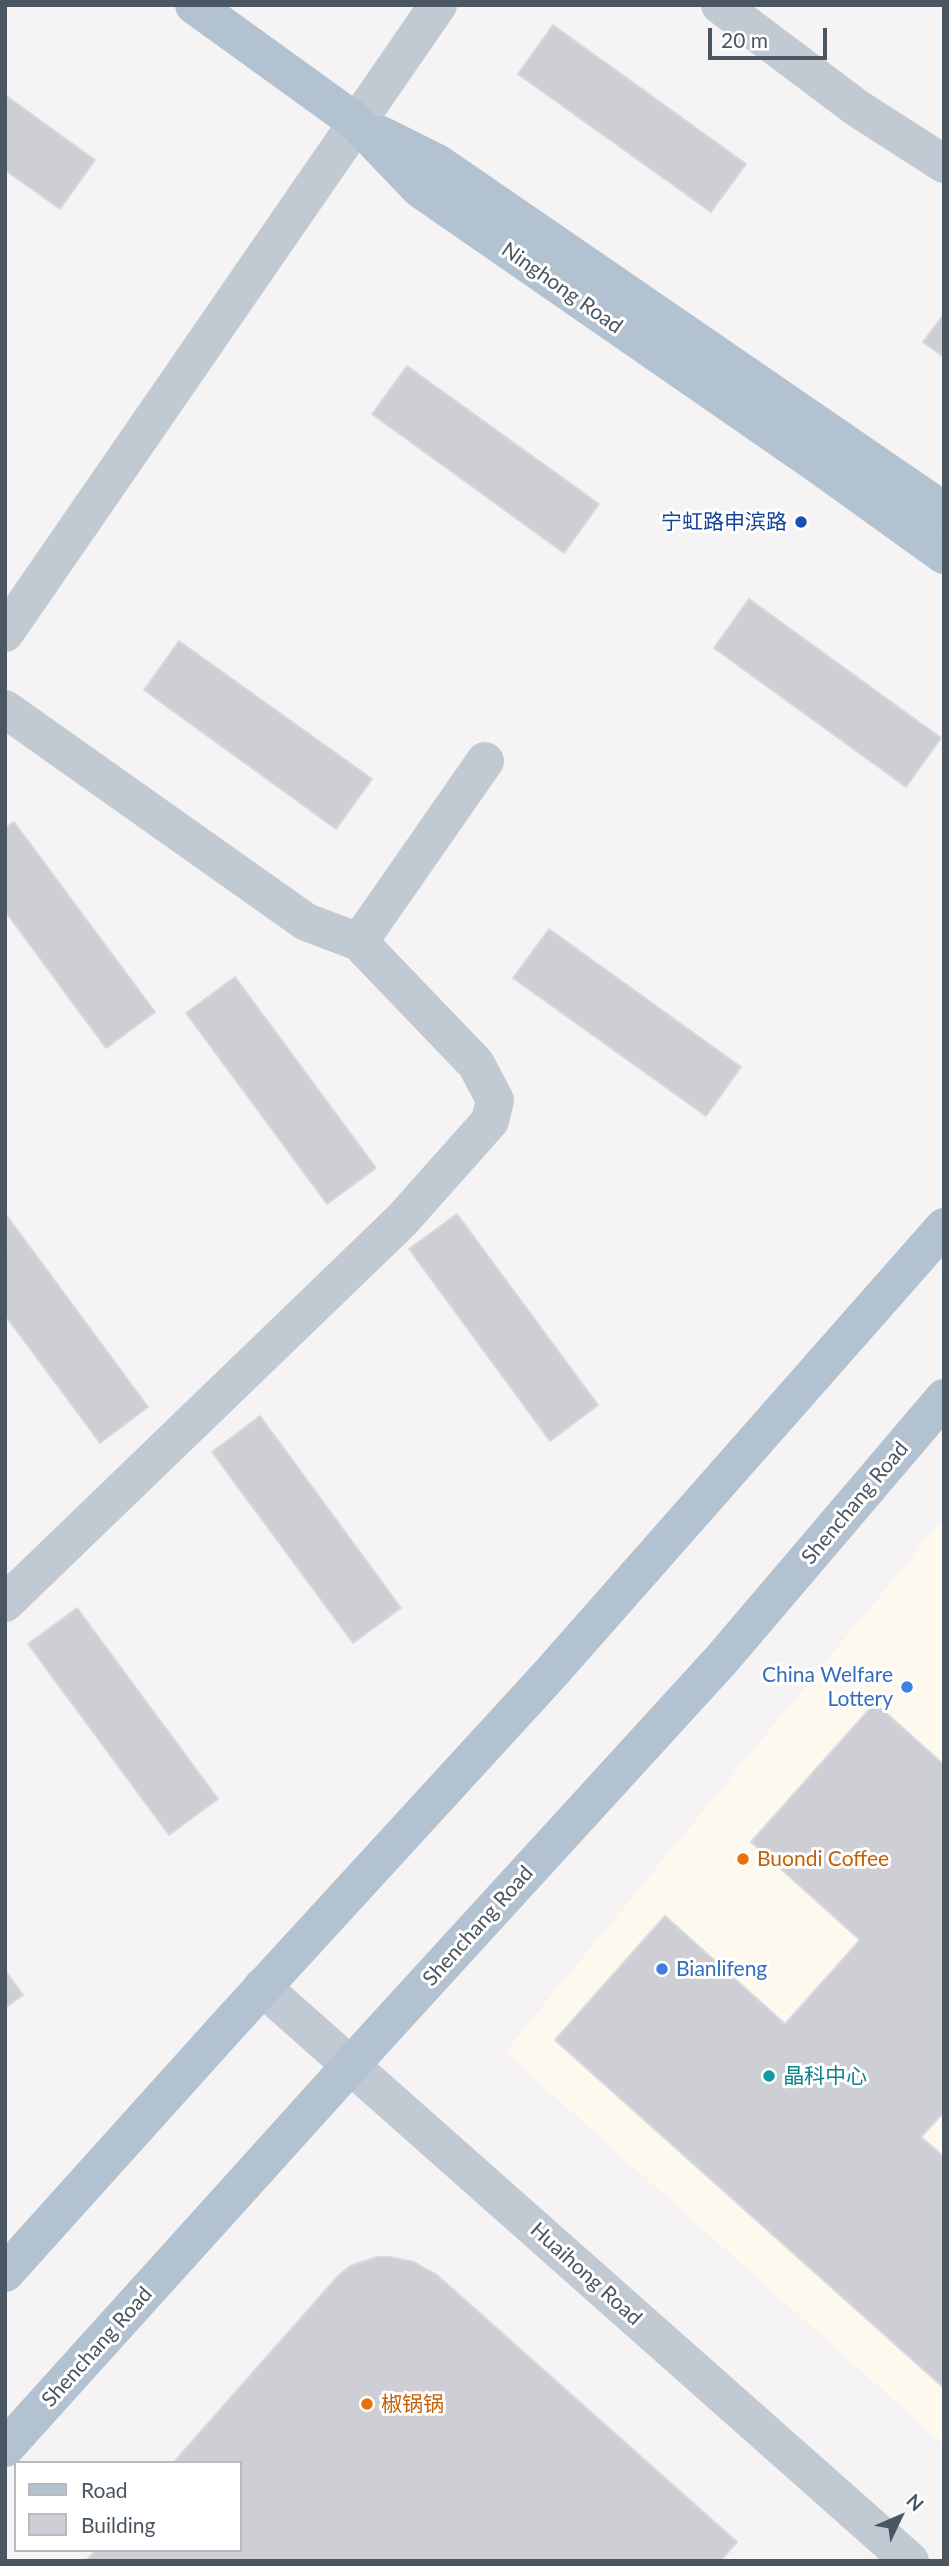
<!DOCTYPE html>
<meta charset="utf-8">
<style>
body{margin:0}
#map{position:relative;width:949px;height:2566px;overflow:hidden;background:#f5f3f3;font-family:Lato,sans-serif}
canvas{display:block}
.frame{position:absolute;inset:0;border:7px solid #4a5661;pointer-events:none}
.legend{position:absolute;left:14px;top:2461px;width:228px;height:91px;box-sizing:border-box;background:#fff;border:2px solid #b7bbc0;margin:0;padding:9px 12px;list-style:none;font-size:21px;color:#4a5661}
.legend li{display:flex;align-items:center;gap:14px;height:35px}
.legend b{width:35px;border:2px solid #b7bbc0}
.north{position:absolute;left:865px;top:2482px;width:70px;height:70px;-webkit-text-stroke:5px #fff;paint-order:stroke;rotate:46deg;font-size:19px;font-weight:700;line-height:28px;text-align:center;color:#4a5661}
.north::after{content:'';display:block;margin:auto;width:24px;height:32px;background:#4a5661;clip-path:polygon(50% 0,100% 100%,50% 72%,0 100%)}
.scale{position:absolute;left:708px;top:28px;width:119px;height:32px;box-sizing:border-box;border:4px solid #4a5661;border-top:0;padding-left:9px;font-size:21px;line-height:24px;white-space:nowrap;color:#4a5661;-webkit-text-stroke:5px #fff;paint-order:stroke}
</style>
<div id="map">
<canvas width="949" height="2566"></canvas>
<div class="frame"></div>
<ul class="legend">
<li><b style="height:9px;background:#b3c2d1"></b>Road</li>
<li><b style="height:19px;background:#cdcfd5"></b>Building</li>
</ul>
<div class="north">N</div>
<div class="scale">20 m</div>
</div>
<script>
const ctx = document.querySelector('canvas').getContext('2d');
ctx.lineJoin = 'round';
function paint(path, color) {
  ctx.fillStyle = color;
  ctx.fill(path, 'evenodd');
}
function strokePath(path, color, width, dash) {
  ctx.strokeStyle = color;
  ctx.lineWidth = width;
  ctx.lineCap = dash ? 'butt' : 'round';
  ctx.setLineDash(dash || []);
  ctx.stroke(path);
}
function write(font, color, halo, rows, align = 'center') {
  ctx.font = font + ' Lato,"Noto Sans SC",sans-serif';
  ctx.lineWidth = 6;
  ctx.setLineDash([]);
  ctx.textBaseline = 'middle';
  ctx.strokeStyle = halo;
  ctx.fillStyle = color;
  for (const [text, x, y, turn = 0] of rows) {
    ctx.save();
    ctx.translate(x, y);
    ctx.rotate((+turn || 0) * Math.PI / 180);
    ctx.textAlign = isNaN(turn) ? turn : align;
    if (halo) ctx.strokeText(text, 0, 0);
    ctx.fillText(text, 0, 0);
    ctx.restore();
  }
}
paint(new Path2D(`
 M944,1518v927l-439,-393z`), '#fdf9ef');
const building = new Path2D(`
 M553,25l193,139 -35,48 -193,-138z
 M5,95l90,65 -35,49 -55,-39z
 M944,314v43l-21,-15z
 M407,366l192,138 -35,49 -192,-139z
 M749,599l192,139 -35,49 -192,-139z
 M179,641l193,138 -36,50 -192,-139z
 M14,822l141,190 -49,36 -101,-137v-83z
 M549,929l192,138 -35,49 -193,-138z
 M235,977l141,191 -49,36 -141,-191z
 M457,1214l141,191 -48,36 -141,-192z
 M7,1216l141,191 -48,36 -95,-128z
 M260,1416l141,192 -48,35 -141,-191z
 M77,1608l141,191 -49,36 -141,-191z
 M875,1703l69,62v347l-23,25 23,20v231l-389,-348 110,-124 120,108 75,-84 -109,-98z
 M5,1970l18,25 -18,13z
 M377,2257h13l24,5 23,13 300,267 -17,19h-634l10,-11h144v-87h-67l165,-187 12,-10z`);
paint(building, '#cdcfd5');
strokePath(building, '#d7d9de', 2);
strokePath(new Path2D(`
 M720,5l137,103 87,56
 M5,633l433,-628
 M5,709l301,213 53,20 117,122 19,36 -5,21 -88,99 -397,383
 M359,942l126,-181
 M262,1987l648,574`), '#c1cad2', 38);
strokePath(new Path2D(`
 M194,5l162,117 64,67 400,277 124,89
 M381,135l56,28 507,348
 M5,2273l227,-252 319,-348 393,-446
 M5,2448l345,-382 372,-407 222,-261`), '#b3c2d1', 38);
for (const [x, y, r, color] of [
 [801,522,7,"#1a4fb4"],
 [907,1687,7,"#3f7fe0"],
 [743,1859,7,"#e8710a"],
 [662,1969,7,"#3f7fe0"],
 [769,2076,7,"#0f9aa8"],
 [367,2404,7,"#e8710a"]
]) {
  const dot = new Path2D();
  dot.arc(x, y, r, 0, 2 * Math.PI);
  ctx.fillStyle = color;
  ctx.fill(dot);
  strokePath(dot, '#fff', 2.5);
}
write('21px', '#4a5661', '#fff', [
 ["Ninghong Road",562,288,35],
 ["Shenchang Road",855,1503,-50],
 ["Shenchang Road",478,1926,-48],
 ["Huaihong Road",586,2274,42],
 ["Shenchang Road",97,2347,-48]
]);
write('21px', '#164399', '#fff', [
 ["宁虹路申滨路",787,522]
], 'right');
write('21px', '#366cbe', '#fff', [
 ["China Welfare",893,1675],
 ["Lottery",893,1699],
 ["Bianlifeng",676,1969,"left"]
], 'right');
write('21px', '#c56008', '#fff', [
 ["Buondi Coffee",757,1859],
 ["椒锅锅",381,2404]
], 'left');
write('21px', '#0d838f', '#fff', [
 ["晶科中心",783,2076]
], 'left');
</script>
